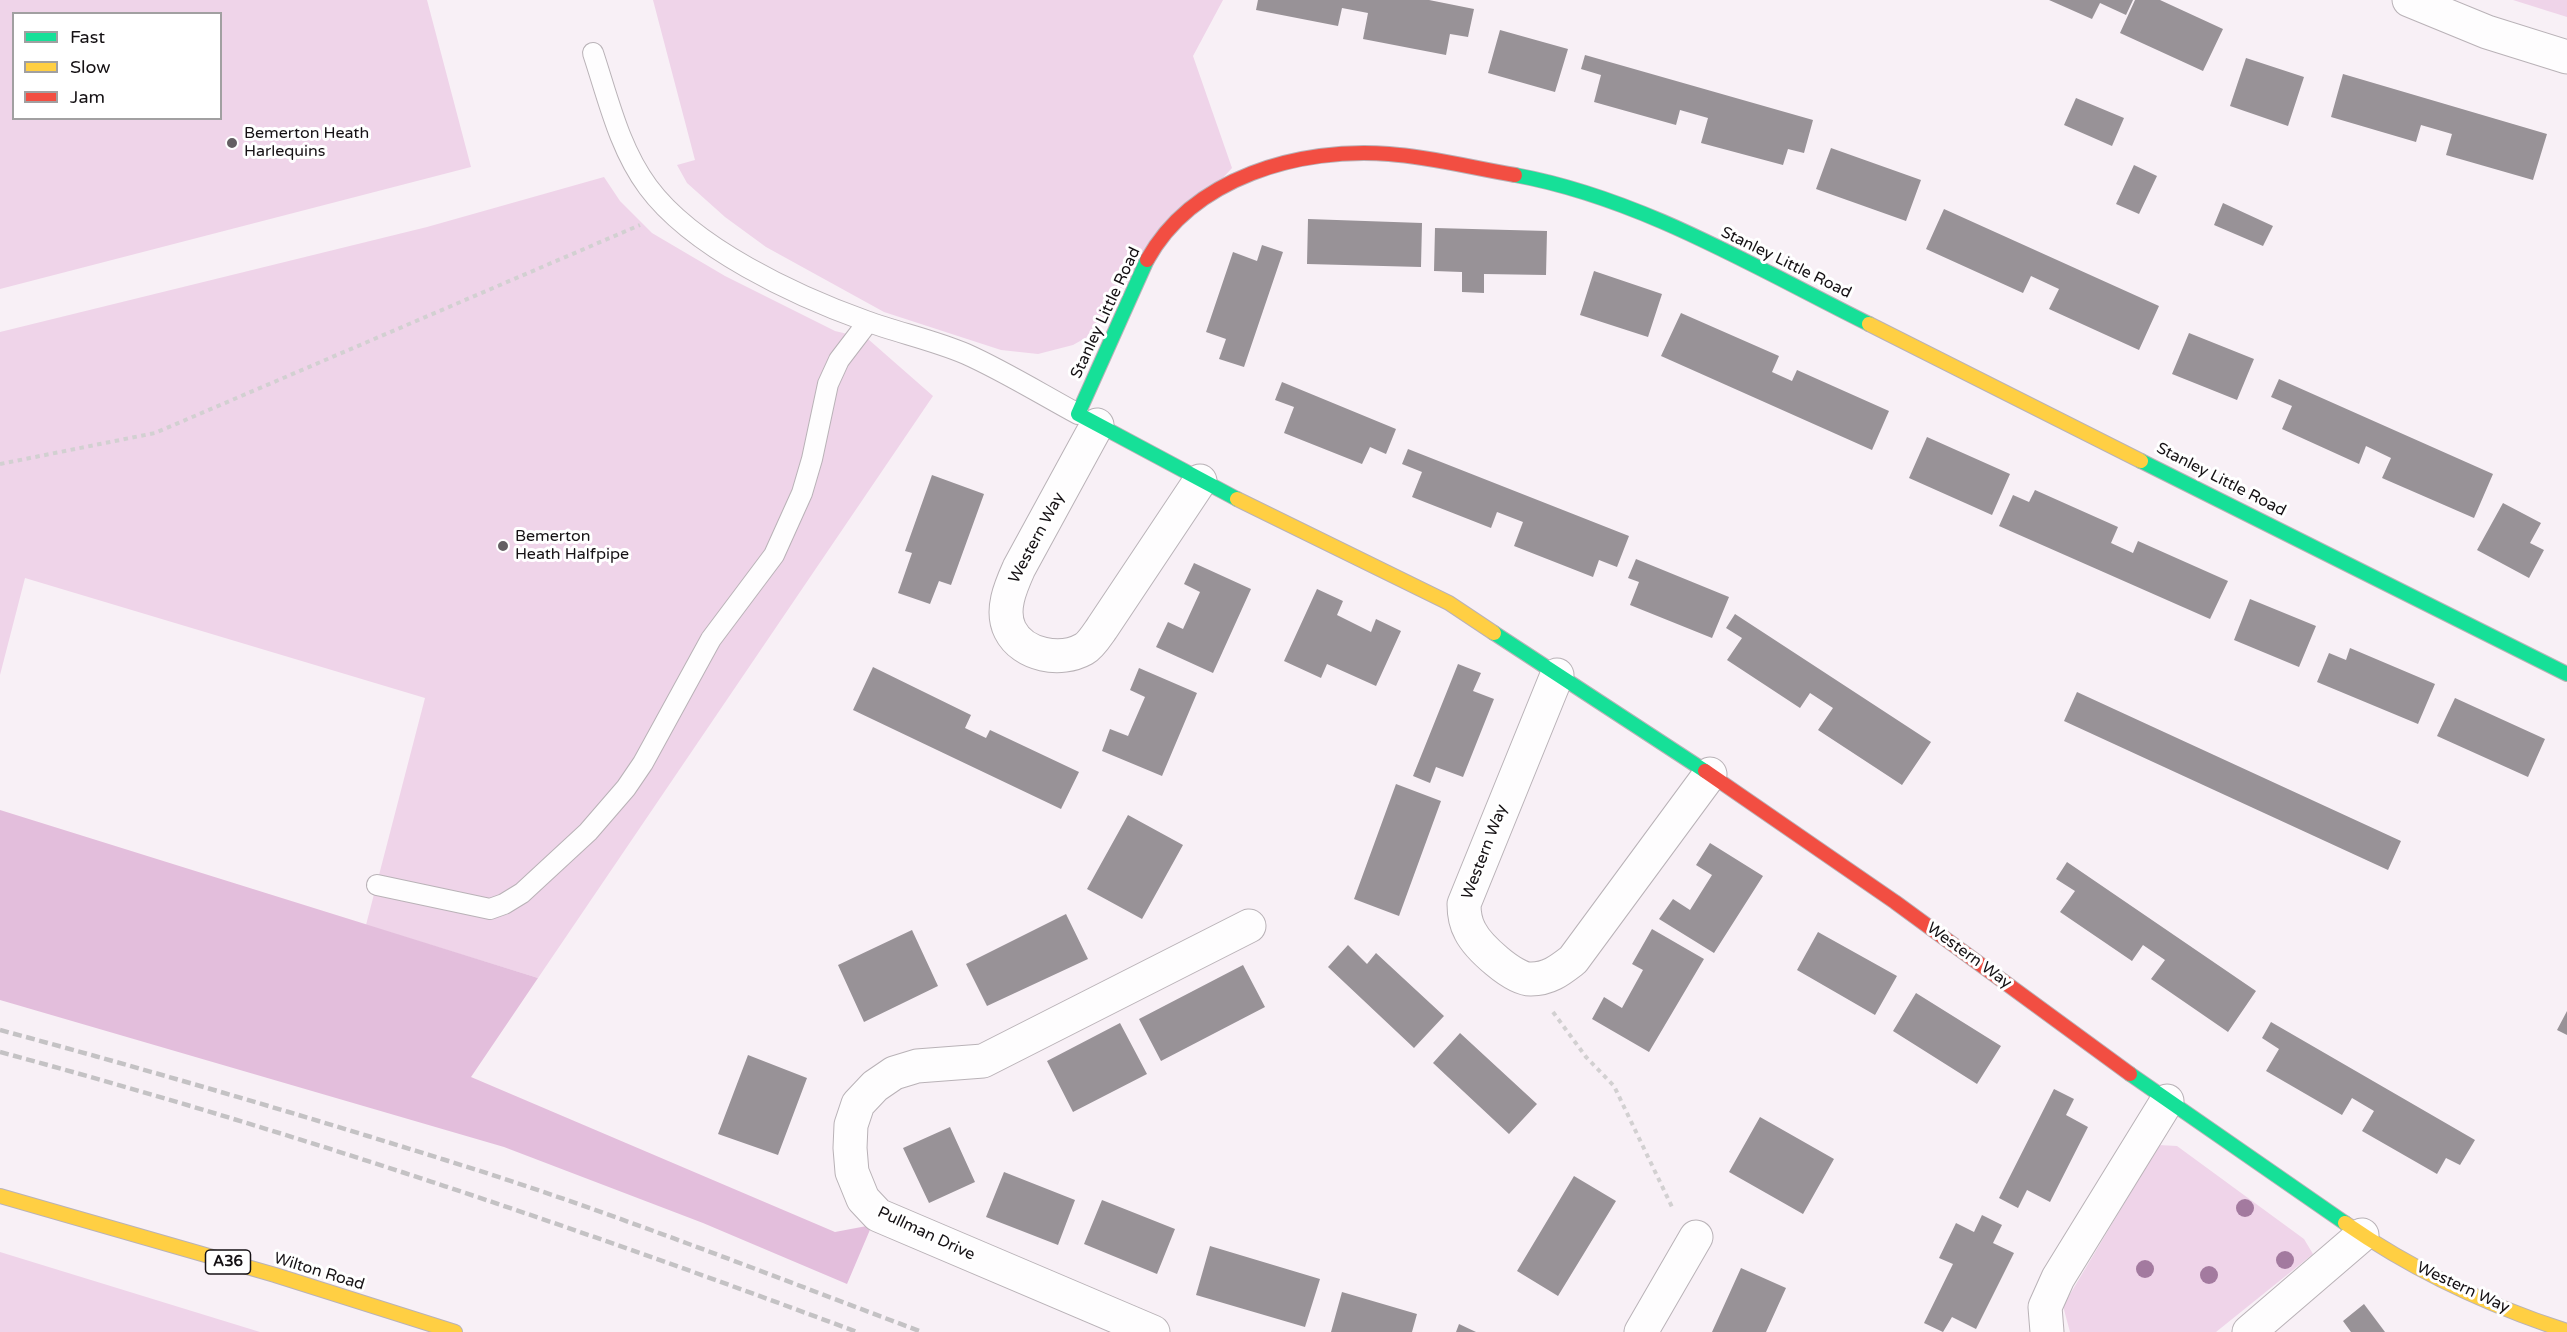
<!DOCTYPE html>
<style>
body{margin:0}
#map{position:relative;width:2567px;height:1332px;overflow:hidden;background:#f8f0f6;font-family:"Varela Round",sans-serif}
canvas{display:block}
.legend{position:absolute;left:12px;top:12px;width:210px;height:108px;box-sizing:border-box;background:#fff;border:2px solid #a1a0a1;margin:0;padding:8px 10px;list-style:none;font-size:18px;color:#151114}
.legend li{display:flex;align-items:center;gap:12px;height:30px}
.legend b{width:30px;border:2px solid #a1a0a1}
</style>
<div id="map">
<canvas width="2567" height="1332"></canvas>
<ul class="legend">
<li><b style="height:8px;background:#16e098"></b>Fast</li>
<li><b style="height:8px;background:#ffcf43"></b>Slow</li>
<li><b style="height:8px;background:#f24e42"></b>Jam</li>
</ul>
</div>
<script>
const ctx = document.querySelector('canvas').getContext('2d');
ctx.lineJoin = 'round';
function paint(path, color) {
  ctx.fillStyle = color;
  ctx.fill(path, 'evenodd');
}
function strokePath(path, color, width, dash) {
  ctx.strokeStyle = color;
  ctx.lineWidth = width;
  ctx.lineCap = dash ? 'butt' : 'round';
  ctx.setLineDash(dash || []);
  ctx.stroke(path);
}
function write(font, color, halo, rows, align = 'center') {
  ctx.font = font + ' "Varela Round",sans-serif';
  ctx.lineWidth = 6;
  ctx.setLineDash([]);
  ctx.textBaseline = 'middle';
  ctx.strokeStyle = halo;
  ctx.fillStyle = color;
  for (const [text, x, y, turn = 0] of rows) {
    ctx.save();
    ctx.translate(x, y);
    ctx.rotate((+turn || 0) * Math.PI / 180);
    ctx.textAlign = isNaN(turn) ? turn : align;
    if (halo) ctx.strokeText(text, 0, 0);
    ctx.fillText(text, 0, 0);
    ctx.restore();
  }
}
paint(new Path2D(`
 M0,0h427l44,167 -471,122zM14,14h206v104h-206z
 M653,0h570l-30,56 39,112 -113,123 -23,41 -23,13 -35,9 -37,-4 -117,-38 -118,-65 -41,-30 -38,-34 -10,-18 18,-5z
 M2513,0h54v17z
 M604,177l16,24 32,32 73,43 110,55 33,8 65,57 -395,582 -172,-53 59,-227 -400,-120 -25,97v-343l427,-105z
 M2159,1145l18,1 127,93 9,15 -97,78h-146l-7,-26z
 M0,1252l260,80h-260z`), '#efd4e9');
paint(new Path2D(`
 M0,810l538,168 -67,99 364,155 37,-7 -25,59 -144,-61 -199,-76 -504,-147z`), '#e3bedc');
paint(new Path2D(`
 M1258,0h171l45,9 -6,28 -18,-3 -4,21 -83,-16 5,-26 -26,-5 -4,18 -82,-16z
 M2049,0h84l-7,15 -26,-12 -8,16z
 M2135,0h25l63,29 -20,42 -83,-38z
 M1500,30l68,19 -13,43 -67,-19z
 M1585,55l228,65 -9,33 -16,-4 -5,16 -82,-22 7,-25 -28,-8 -4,15 -82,-23 7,-27 -20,-6z
 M2246,58l58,19 -16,49 -58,-20z
 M2343,74l204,60 -14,46 -87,-25 6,-21 -31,-9 -5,17 -85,-25z
 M2076,98l48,20 -12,28 -48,-21z
 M1831,148l90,32 -15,41 -90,-32z
 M2134,165l23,11 -18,38 -23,-10z
 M2223,203l50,23 -10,20 -49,-21z
 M1944,209l215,97 -20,44 -90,-41 10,-20 -28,-13 -8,17 -97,-44z
 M1308,219l114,4 -1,44 -114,-3z
 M1435,228l112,3 -1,44 -62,-1v19l-22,-1v-20l-28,-1z
 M1262,245l21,7 -39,115 -25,-8 7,-20 -20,-7 27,-80 24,9z
 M1594,271l68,23 -14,43 -68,-22z
 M1681,313l98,43 -7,16 20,9 5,-11 92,41 -17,39 -211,-94z
 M2189,333l65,26 -17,41 -65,-26z
 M2279,379l214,95 -19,44 -92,-40 9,-20 -25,-12 -7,18 -77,-35 10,-23 -21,-9z
 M1282,382l114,47 -10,25 -16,-7 -8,17 -78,-31 10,-26 -19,-7z
 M1927,437l83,37 -18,41 -83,-37z
 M1408,449l221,87 -12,31 -18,-7 -6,17 -79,-31 9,-24 -26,-10 -6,16 -79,-31 10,-25 -20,-8z
 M932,475l52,19 -33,91 -12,-4 -9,23 -32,-11 14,-40 -7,-2z
 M2035,490l83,37 -7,16 22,10 5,-12 90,40 -18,38 -211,-93 14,-31 16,7z
 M2503,503l38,20 -11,20 14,7 -15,28 -52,-28z
 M1636,559l93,38 -17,41 -82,-33 9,-23 -11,-4z
 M1194,563l57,26 -38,84 -57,-26 12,-25 15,7 17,-37 -16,-8z
 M1317,589l26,12 -6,14 34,17 5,-13 25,12 -25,55 -49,-22 -6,14 -37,-17z
 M2250,599l66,27 -17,41 -65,-27z
 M1735,614l196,128 -29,43 -84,-55 15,-22 -23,-15 -10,15 -73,-48 15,-22 -16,-10z
 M2350,648l85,36 -17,40 -101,-42 12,-29 17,7z
 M1458,664l23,9 -8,18 21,8 -31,78 -27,-10 -6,16 -17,-7z
 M873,667l98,48 -6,13 21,10 4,-8 89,42 -18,37 -208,-99z
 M1139,668l58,25 -35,83 -60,-25 8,-22 18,7 17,-39 -15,-7z
 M2077,692l324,149 -13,29 -324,-149z
 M2455,698l90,41 -17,38 -91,-41z
 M1396,784l45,17 -42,115 -45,-17z
 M1128,815l55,30 -41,74 -55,-30z
 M1710,843l53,33 -49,77 -55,-34 14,-20 17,11 22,-35 -16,-10z
 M2067,862l189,129 -28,41 -77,-53 14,-19 -22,-15 -11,16 -72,-49 15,-21 -19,-12z
 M1066,914l22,45 -101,47 -21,-42z
 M1652,929l52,30 -55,93 -57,-33 12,-22 18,11 21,-38 -11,-6z
 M912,930l26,56 -74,36 -26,-57z
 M1818,932l79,44 -22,39 -78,-45z
 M1348,945l19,19 9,-11 68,63 -30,32 -86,-81z
 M1243,965l22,42 -104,54 -22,-42z
 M1916,993l85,53 -24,38 -84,-53z
 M2567,1011v24l-10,-5z
 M2271,1022l204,118 -15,25 -14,-7 -9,16 -75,-43 12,-20 -22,-13 -10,17 -76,-44 13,-22 -17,-11z
 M1120,1023l27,51 -74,38 -26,-51z
 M1460,1033l77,71 -28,30 -76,-71z
 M748,1055l59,23 -29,77 -60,-21z
 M2054,1089l20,10 -8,16 22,12 -38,75 -23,-12 -9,18 -19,-10z
 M1760,1117l74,42 -31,55 -74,-42z
 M950,1127l25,55 -46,21 -26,-55z
 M1004,1172l71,28 -17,45 -72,-28z
 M1574,1176l42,25 -58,95 -41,-25z
 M1102,1200l73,29 -18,45 -73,-30z
 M1982,1215l20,10 -9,18 21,10 -38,76 -24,-12 -9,15 -19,-9 29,-59 -14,-6 17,-35 18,9z
 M1210,1246l110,33 -15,48 -109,-32z
 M1741,1268l45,20 -20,44h-54z
 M1342,1292l75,22 -5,18h-81z
 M2364,1304l21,28h-34l-8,-11z
 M1459,1324l17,8h-20z`), '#989297');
const lane = new Path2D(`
 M593,53c15,45 26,95 55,134 45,61 148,109 218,134 33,12 67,19 100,33 38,17 75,40 112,60
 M377,885l113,24 14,-5 18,-11 66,-61 38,-44 17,-25 68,-124 63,-84 28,-62 10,-34 16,-75 11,-24 29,-38`);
const street = new Path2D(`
 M2409,0l78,32 80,25
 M1097,425l-78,143c-8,18 -19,42 -9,62 13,26 51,32 74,19 7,-4 13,-14 18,-21l98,-147
 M1557,675l-93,229c0,10 1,18 6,27 8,16 44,49 61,48 18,0 29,-9 42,-19l137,-186
 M1153,1332l-275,-117 -15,-16 -11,-27 -2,-24 1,-23 7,-21 17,-18 19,-13 23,-7 66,-5 266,-135
 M1641,1332l55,-95
 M2047,1332l-2,-25 13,-29 109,-177
 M2249,1332l113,-97`);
const fast = new Path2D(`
 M1515,175c126,23 241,93 354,149
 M1147,260l-69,154 159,85
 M2141,461l426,213
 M1494,633l211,138
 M2130,1074l215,149`);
const slow = new Path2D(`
 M1869,324l272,137
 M1237,499l212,104 45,30
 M0,1196l275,79 180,57
 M2345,1223c68,47 144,83 222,108`);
const jam = new Path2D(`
 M1147,260c46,-83 153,-113 242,-106 42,3 84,14 126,21
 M1705,771l190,131 235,172`);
strokePath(lane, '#b9b2b7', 22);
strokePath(street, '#b9b2b7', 35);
strokePath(fast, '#b9b2b7', 16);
strokePath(slow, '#b9b2b7', 16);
strokePath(jam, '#b9b2b7', 16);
strokePath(new Path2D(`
 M0,464l155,-31 485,-208
 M1553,1012l33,45 28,29 59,123`), '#d2d0d1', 4, [4.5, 4.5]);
strokePath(lane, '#fefdfe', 20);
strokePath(street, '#fefdfe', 33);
strokePath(fast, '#16e098', 14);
strokePath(slow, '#ffcf43', 14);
strokePath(jam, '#f24e42', 14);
strokePath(new Path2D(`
 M0,1030c160,43 319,90 477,140 150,48 298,107 445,162
 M0,1052c290,78 576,175 857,280`), '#c4c2c4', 4.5, [9, 4.5]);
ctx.fillStyle = '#a37a9f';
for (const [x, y] of [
 [2245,1208],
 [2285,1260],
 [2145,1269],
 [2209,1275]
]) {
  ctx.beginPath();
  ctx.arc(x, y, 9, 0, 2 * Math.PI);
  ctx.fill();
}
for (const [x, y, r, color] of [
 [232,143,6,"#645f63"],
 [503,546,6,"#645f63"]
]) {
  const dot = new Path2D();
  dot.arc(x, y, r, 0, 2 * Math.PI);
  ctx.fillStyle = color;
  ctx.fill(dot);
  strokePath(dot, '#fff', 2);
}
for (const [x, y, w] of [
 [228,1262,45]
]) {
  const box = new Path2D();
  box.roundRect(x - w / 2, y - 12, w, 24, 4.5);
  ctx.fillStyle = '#fff';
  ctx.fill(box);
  strokePath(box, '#151114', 1.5);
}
write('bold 15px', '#151114', null, [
 ["A36",228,1262]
]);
write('16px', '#151114', '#fff', [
 ["Bemerton Heath",244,134],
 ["Harlequins",244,152],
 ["Bemerton",515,537],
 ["Heath Halfpipe",515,555]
], 'left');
write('16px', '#151114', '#fff', [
 ["Stanley Little Road",1786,263,26],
 ["Stanley Little Road",1106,313,-65],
 ["Stanley Little Road",2221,480,27],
 ["Western Way",1037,538,-62],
 ["Western Way",1485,852,-69],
 ["Western Way",1969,956,36],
 ["Pullman Drive",926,1234,25],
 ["Wilton Road",319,1272,17],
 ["Western Way",2463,1288,25]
]);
</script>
